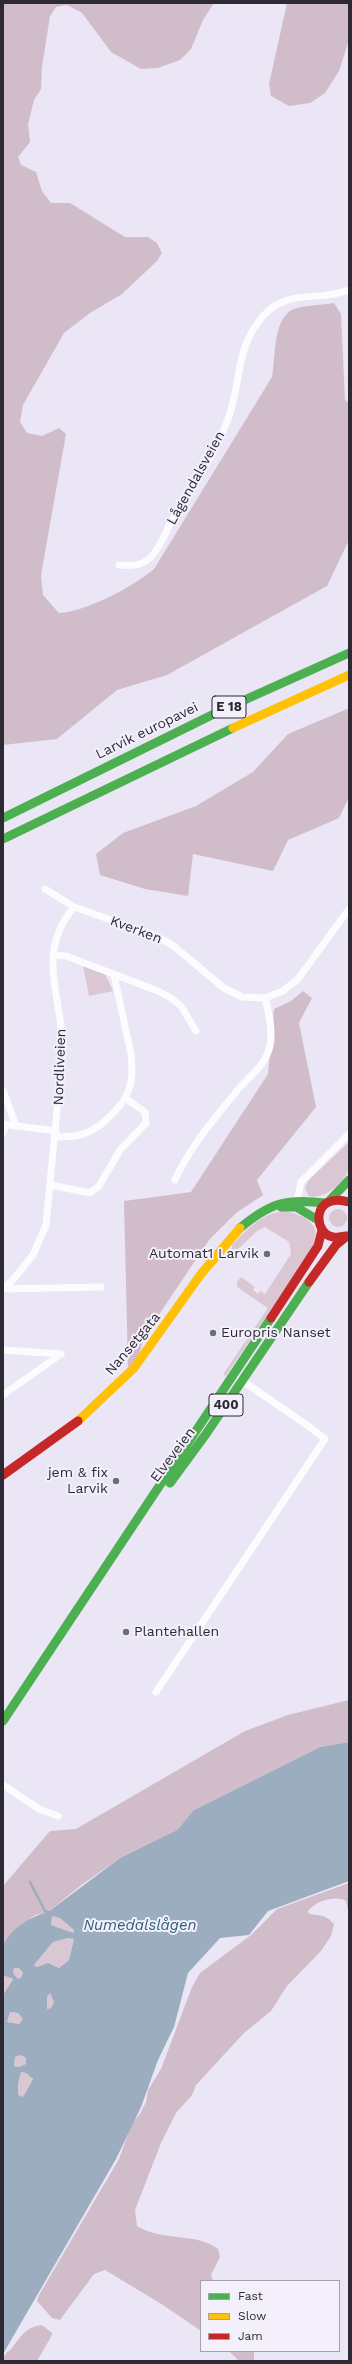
<!DOCTYPE html>
<meta charset="utf-8">
<style>
body{margin:0}
#map{position:relative;width:352px;height:2364px;overflow:hidden;background:#eae6f6;font-family:"Work Sans",sans-serif}
canvas{display:block}
.frame{position:absolute;inset:0;border:4px solid #2d2a34;pointer-events:none}
.legend{position:absolute;left:200px;top:2280px;width:140px;height:72px;box-sizing:border-box;background:#f3f0fb;border:1px solid #a4a1ab;margin:0;padding:5px 7px;list-style:none;font-size:12px;color:#2d2a34}
.legend li{display:flex;align-items:center;gap:8px;height:20px}
.legend b{width:20px;border:1px solid #a4a1ab}
</style>
<div id="map">
<canvas width="352" height="2364"></canvas>
<div class="frame"></div>
<ul class="legend">
<li><b style="height:5px;background:#4caf50"></b>Fast</li>
<li><b style="height:5px;background:#ffc107"></b>Slow</li>
<li><b style="height:5px;background:#c62828"></b>Jam</li>
</ul>
</div>
<script>
const ctx = document.querySelector('canvas').getContext('2d');
ctx.lineJoin = 'round';
function paint(path, color) {
  ctx.fillStyle = color;
  ctx.fill(path, 'evenodd');
}
function strokePath(path, color, width, dash) {
  ctx.strokeStyle = color;
  ctx.lineWidth = width;
  ctx.lineCap = dash ? 'butt' : 'round';
  ctx.setLineDash(dash || []);
  ctx.stroke(path);
}
function write(font, color, halo, rows, align = 'center') {
  ctx.font = font + ' "Work Sans",sans-serif';
  ctx.lineWidth = 4;
  ctx.setLineDash([]);
  ctx.textBaseline = 'middle';
  ctx.strokeStyle = halo;
  ctx.fillStyle = color;
  for (const [text, x, y, turn = 0] of rows) {
    ctx.save();
    ctx.translate(x, y);
    ctx.rotate((+turn || 0) * Math.PI / 180);
    ctx.textAlign = isNaN(turn) ? turn : align;
    if (halo) ctx.strokeText(text, 0, 0);
    ctx.fillText(text, 0, 0);
    ctx.restore();
  }
}
paint(new Path2D(`
 M83,966l22,8 8,17 -24,5z
 M349,1142c0,8 1,17 0,25 -2,14 -26,34 -40,29l-4,-7 3,-8z
 M329 1218a9 9 0 1 1 18 0a9 9 0 1 1-18 0Z
 M285,1211c9,2 29,8 30,20 1,5 -1,11 -2,16l-88,130 -1,-4 44,-65 -31,-21v-5l4,-5 14,10 -2,3 5,4 2,-3 5,3 26,-40 -2,-12 -24,-15 -8,4 -20,19 -5,-1v-4c16,-16 29,-32 53,-34z
 M52,1916l8,2 14,12 -2,3 -21,-8z
 M68,1938l6,1 -5,21 -10,8 -11,-5 -11,4 -3,-2 19,-23z
 M14,1968h5l4,5 -2,6h-3l-5,-6z
 M3,1975l10,3 -10,17z
 M50,1993l4,9 -3,6 -4,1v-12z
 M10,2012l8,1 5,6 -4,5 -12,-2z
 M21,2055l5,3v6l-7,3 -5,-1 1,-9z
 M21,2072l5,1 7,6 -10,18 -5,-1v-12z`), '#dac7d3');
paint(new Path2D(`
 M3,3h211l-11,17 -12,29 -11,11 -22,8 -17,1 -30,-17 -29,-39 -15,-8 -11,2 -6,9 -8,51 -1,22 -7,11 -6,24 2,18 -12,15 3,8 15,7 6,19 9,12h19l55,34h23l9,6 5,10 -5,8 -35,33 -32,19 -26,20 -41,72 -3,17 7,11 15,3 17,-8 7,6 -25,141 2,20 16,18c27,-1 75,-27 95,-44l118,-192c4,-20 0,-63 25,-69 11,-3 25,-3 37,-5l7,11 4,86 4,3v137l-22,46 -160,89 -50,15 -60,49 -54,6z
 M287,3h62v37l-10,31 -14,22 -15,10 -21,3 -18,-10 -2,-12z
 M347,709l2,1v87l-10,21 -51,22 -15,31 -80,-17 -5,42 -43,-7 -45,-14 -4,-21 27,-21 73,-27 57,-34 35,-38z
 M303,991l9,7 -13,25 17,84 -59,73 6,15 -27,18 -27,27 -65,97 -5,18 -11,13 -4,-167 67,-9 77,-118 6,-65 17,-8z
 M349,1700v42l-29,5 -126,63 -17,20 -57,28 -40,28 -32,26 -13,3 -25,20 -7,10v-59l47,-55 26,-2 169,-98 43,-16z
 M349,1883v31l-3,-13c-11,-6 -30,0 -38,10l1,3c12,2 16,0 25,10l-3,12 -10,15 -34,35 -16,25 -27,22 -48,52 -4,10 -16,18 -15,30 -26,67 2,16c26,16 59,6 81,23l2,8 -9,18 2,6h-12v50l-38,-26 -58,-35 -11,4 -34,46 -8,-2 -15,-17 2,-6 80,-136 13,-36 8,-9 6,-12 2,-12 13,-21 31,-82 8,-14 51,-38 26,-26z
 M42,2325l10,8v2l-15,26h-34c0,-6 5,-9 9,-13 9,-12 14,-21 30,-23z
 M229,2351h25v10h-15z`), '#d1bdca');
paint(new Path2D(`
 M349,1742v139l-81,30 -19,24 -29,3 -32,35 -14,54 -16,33 -17,47 -25,52 -113,195v-359l10,-16 -10,-4c0,-8 -3,-23 1,-31 7,-16 28,-28 44,-32l72,-54 57,-28 17,-20 126,-63zM52,1916l8,2 14,12 -1,3 -22,-8zM68,1938l6,1 -5,21 -10,8 -11,-5 -11,4 -3,-2 19,-23zM14,1968h5l4,5 -2,5 -3,1 -5,-6zM50,1993l4,9 -3,6 -4,1v-12zM10,2012l8,1 5,6 -4,5 -12,-2zM21,2055l5,3v6l-7,3 -5,-1 1,-9zM21,2072l5,1 7,6 -10,18 -5,-2v-11z`), '#9badbe');
strokePath(new Path2D(`
 M30,1882l15,29 3,1`), '#9badbe', 2.5);
strokePath(new Path2D(`
 M119,565c11,1 22,1 31,-7 10,-9 15,-25 21,-36 21,-35 45,-68 58,-106 13,-37 6,-69 35,-101 25,-27 55,-13 85,-25
 M45,889l29,18 77,27 20,10 53,44 18,9 23,1 18,-7 15,-12 51,-70
 M53,955l13,1 92,35 13,7 10,8 15,25
 M3,1090l13,36
 M3,1124l53,7
 M3,1133l3,-8
 M55,1137c10,0 22,0 31,-4 16,-6 38,-28 43,-44 4,-11 3,-23 2,-35l-17,-79
 M175,1180c14,-32 39,-61 61,-88 13,-16 29,-25 34,-46 3,-16 -1,-33 -5,-48
 M51,1185l39,8 9,-7 21,-36 26,-27 -1,-11 -20,-14
 M296,1205l5,-23 48,-48
 M3,1288l9,-7 21,-26 13,-30 17,-177c-1,-51 -28,-95 11,-141
 M3,1289l98,-2
 M3,1350l58,4
 M3,1395l58,-41
 M156,1692l169,-253 -14,-11 -71,-49
 M3,1785l36,24 19,7`), '#fcfbfe', 7);
strokePath(new Path2D(`
 M3,818l217,-107 129,-58
 M3,839l230,-111
 M330,1200l19,-20
 M281,1207h15l22,13
 M240,1228c30,-25 46,-30 85,-25
 M170,1483l36,-49 103,-152
 M3,1721l268,-403`), '#4caf50', 9);
strokePath(new Path2D(`
 M233,728l116,-53
 M78,1421l56,-53 67,-94 39,-46`), '#ffc107', 9);
strokePath(new Path2D(`
 M346,1236c-4,0 -9,2 -13,1 -20,-3 -22,-46 16,-35
 M309,1282l27,-37 11,-9
 M271,1318l47,-72 4,-16
 M3,1475l75,-54`), '#c62828', 9);
for (const [x, y, r, color] of [
 [267,1254,4,"#6f6c78"],
 [213,1333,4,"#6f6c78"],
 [116,1481,4,"#6f6c78"],
 [126,1632,4,"#6f6c78"]
]) {
  const dot = new Path2D();
  dot.arc(x, y, r, 0, 2 * Math.PI);
  ctx.fillStyle = color;
  ctx.fill(dot);
  strokePath(dot, '#f3f0fb', 1.5);
}
for (const [x, y, w] of [
 [229,707,34],
 [226,1405,34]
]) {
  const box = new Path2D();
  box.roundRect(x - w / 2, y - 11, w, 22, 3);
  ctx.fillStyle = '#f3f0fb';
  ctx.fill(box);
  strokePath(box, '#2d2a34', 1);
}
write('bold 13px', '#2d2a34', null, [
 ["E 18",229,707],
 ["400",226,1405]
]);
write('14px', '#2d2a34', '#f3f0fb', [
 ["Lågendalsveien",196,478,-61],
 ["Larvik europavei",147,731,-26],
 ["Kverken",136,930,21],
 ["Nordliveien",60,1067,-88],
 ["Nansetgata",133,1344,-50],
 ["Elveveien",173,1455,-53]
]);
write('14px', '#2d2a34', '#f3f0fb', [
 ["Automat1 Larvik",259,1254],
 ["Europris Nanset",221,1333,"left"],
 ["jem & fix",108,1473],
 ["Larvik",108,1489],
 ["Plantehallen",134,1632,"left"]
], 'right');
write('italic 15px', '#2d5e7a', '#f3f0fb', [
 ["Numedalslågen",140,1926]
]);
</script>
